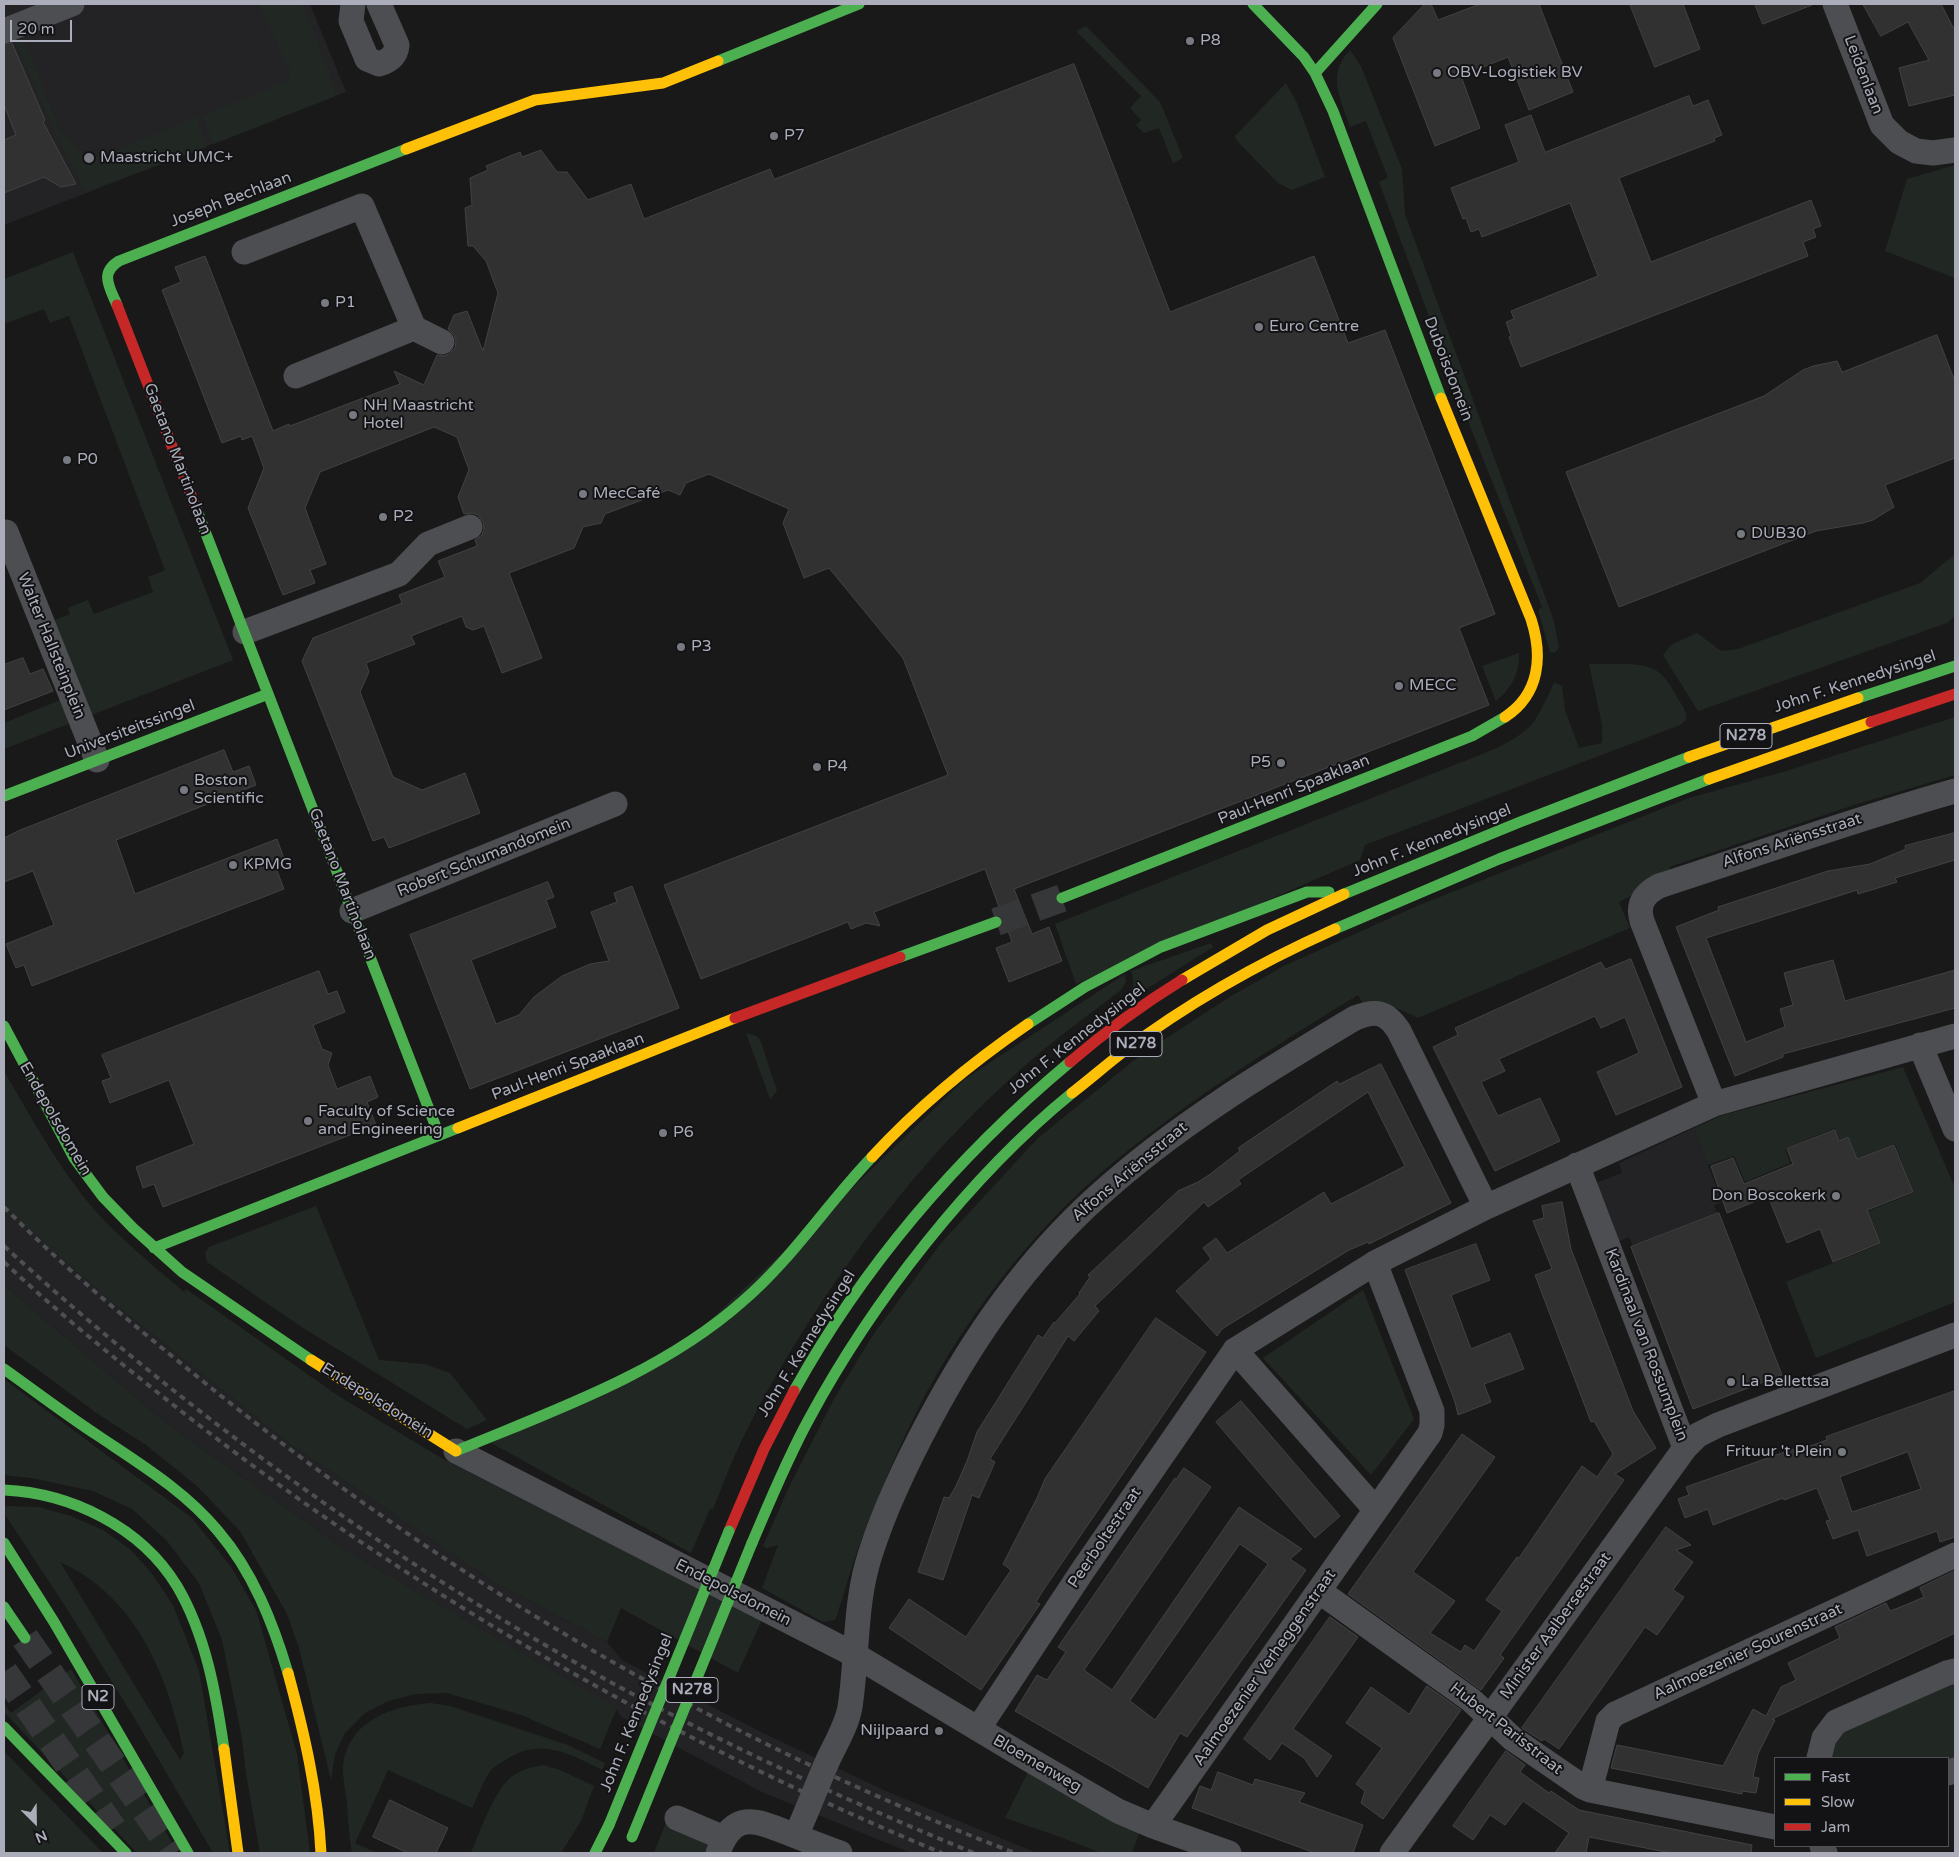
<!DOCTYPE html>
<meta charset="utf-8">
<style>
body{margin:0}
#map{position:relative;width:1959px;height:1857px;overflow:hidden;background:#191919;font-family:"Varela Round",sans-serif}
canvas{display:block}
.frame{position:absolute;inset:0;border:5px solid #abaeba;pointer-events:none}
.legend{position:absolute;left:1774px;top:1757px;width:175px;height:90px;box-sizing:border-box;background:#131315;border:1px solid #505157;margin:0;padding:6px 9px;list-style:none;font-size:15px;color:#abaeba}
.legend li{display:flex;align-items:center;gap:10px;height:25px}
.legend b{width:25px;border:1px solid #505157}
.north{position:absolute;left:10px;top:1797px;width:50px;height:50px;-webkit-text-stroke:4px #131315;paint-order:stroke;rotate:157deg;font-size:14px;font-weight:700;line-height:20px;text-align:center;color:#abaeba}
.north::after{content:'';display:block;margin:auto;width:18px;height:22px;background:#abaeba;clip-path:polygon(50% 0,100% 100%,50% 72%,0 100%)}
.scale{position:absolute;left:10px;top:20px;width:62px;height:22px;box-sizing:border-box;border:2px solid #abaeba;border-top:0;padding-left:6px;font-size:15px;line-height:18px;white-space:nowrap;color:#abaeba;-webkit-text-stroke:4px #131315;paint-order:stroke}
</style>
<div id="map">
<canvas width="1959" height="1857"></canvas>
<div class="frame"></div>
<ul class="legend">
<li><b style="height:6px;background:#4caf50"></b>Fast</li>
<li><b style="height:6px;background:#ffc107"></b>Slow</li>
<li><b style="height:6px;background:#c62828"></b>Jam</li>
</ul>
<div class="north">N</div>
<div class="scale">20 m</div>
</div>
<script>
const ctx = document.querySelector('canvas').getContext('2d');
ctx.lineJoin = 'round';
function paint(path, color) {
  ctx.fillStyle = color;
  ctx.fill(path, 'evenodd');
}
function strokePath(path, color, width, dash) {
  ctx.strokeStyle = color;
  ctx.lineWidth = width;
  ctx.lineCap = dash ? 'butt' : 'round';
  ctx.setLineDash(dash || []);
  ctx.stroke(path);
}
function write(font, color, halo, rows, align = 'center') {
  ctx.font = font + ' "Varela Round",sans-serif';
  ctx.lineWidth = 4;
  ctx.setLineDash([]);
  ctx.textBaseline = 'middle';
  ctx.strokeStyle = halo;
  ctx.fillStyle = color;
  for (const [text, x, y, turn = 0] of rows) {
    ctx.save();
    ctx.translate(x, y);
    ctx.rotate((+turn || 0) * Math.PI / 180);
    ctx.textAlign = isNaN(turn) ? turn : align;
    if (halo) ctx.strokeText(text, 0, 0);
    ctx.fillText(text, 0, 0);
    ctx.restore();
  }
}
paint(new Path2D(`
 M4,4h306l36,88 -342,133z
 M1694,1128l28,74 -8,3 3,8 -84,33 -4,-9 -11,5 -22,-59 26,-10 -3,-10z
 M4,1204l14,15 93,82 179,143 206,139 111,59 15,18 141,73 125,59 149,61h-126l-147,-60 -143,-76 -5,-9 -266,-155 -183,-129 -163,-139z`), '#232325');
paint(new Path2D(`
 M259,4h44l33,88 -3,5 -119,47 -11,-28 86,-36 1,-9z
 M1086,26l74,76 23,56 -10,5 -14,-35 -15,5 -8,-8 5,-5 -11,-12 11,-12 -65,-65z
 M24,38l35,92 27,27h16l94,-40 11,30 -121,45 -28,-54 -43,-97z
 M1350,50l11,16 41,103 3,45 149,407 5,26 -4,6 -5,-1 -12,-42 4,-3 -76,-191 -87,-234 9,-4 -22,-57 -16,6c-9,-28 -24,-52 0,-77z
 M1286,83l11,20 28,74 -33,13 -14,-7 -41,-42 -2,-5z
 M1955,165v113l-70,-27 22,-72z
 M73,252l160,408 -229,89v-26l73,-30 -28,-71 21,-8 -2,-6 20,-8 6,14 59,-22 -5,-15 17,-7 -96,-254 -19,7 -6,-14 -40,15v-45z
 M1955,554v62l-8,7 -249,88 -35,-56 8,-10 26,-12 24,18 17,-2 182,-66z
 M1519,653c1,20 -8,36 -23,48l-14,-35z
 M1589,664c21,1 58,-5 73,11 9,9 15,23 22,33l2,6v6l-6,5 -315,120 -5,15 -284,124 -21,-60 402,-160c25,-10 57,-20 75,-40 7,-8 18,-32 22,-42l8,4 3,24 14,38 23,-5v-18z
 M1955,717v58l-101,30 -185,62 2,8 -52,27 11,26 -212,90c-19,-10 -34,-16 -55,-15l-5,-8c-92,56 -182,113 -263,183 -68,60 -131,143 -173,223 -25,49 -46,99 -65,151 -6,16 -10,32 -15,48 -3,7 -4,14 -7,20l-12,2 -61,-34 16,-43 -11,3 -4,-2 26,-59 46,-90 38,-62 69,-93 96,-104 105,-85 90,-58 51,-29 133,-60 272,-108 94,-26z
 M1211,943l2,4 -84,53 -2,-3c7,-9 8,-16 4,-26z
 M1125,974l1,8 -5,8c-34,26 -69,51 -101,80 -86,76 -158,167 -219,264 -20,33 -40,66 -57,102 -12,23 -21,49 -31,73h-3l-19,44 -200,-110 171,-78 190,-177 113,-109z
 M746,1033l11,3 4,6 16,49 -7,8z
 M1903,1067l52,121v114l-139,56 -30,-76 95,-38 -13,-33 46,-18 -19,-49 -38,14 -9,-22 -8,4 -5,-12 -50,21 5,14 -45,19 -11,-26 -26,9 -14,-37 29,-13z
 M4,1071c23,39 45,80 73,117 29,40 70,72 107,104l2,-3 154,108 103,62 185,94 136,62 -26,58 -117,-65 -14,34 -111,-59 -206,-139 -179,-143 -94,-82 -13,-15z
 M316,1206l63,154 45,4 26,9 37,47 -20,9 -167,-103 -93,-64 -2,-9 4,-6z
 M4,1285l163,139 183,129 267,155 -17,41 -79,-34 -74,-22 -31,1 -28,7 -23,12 -20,20 -10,21 -4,26 -32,-132 -12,-34 -47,-83 -43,-45 -51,-41 -48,-31 -94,-69z
 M1363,1290l51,129 -43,56 -108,-117z
 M4,1379l188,139 39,49 25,43 41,144 13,99h-50l-14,-79 -4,-36 -20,-98 -23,-57 -32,-42 -35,-32 -39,-18 -62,-13 -27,-3z
 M4,1506l35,1 32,9 32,14 28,20 22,25 20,30 26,66 31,182h-17l-78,-134 -66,-107 -65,-99zM60,1562c77,35 108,114 124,191l-4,7z
 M71,1669l107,184h-41l-133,-141v-8l7,9z
 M1955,1679v82l-7,4v-7h-122l7,-22z
 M431,1703l19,3 118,39 37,18 -3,7c-32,-16 -61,-33 -95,-11 -5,3 -12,7 -16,11 -8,11 -13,26 -19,38l-84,-38 -33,73 22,10h-25c-3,-16 -4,-33 -5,-49 -1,-11 -4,-23 -4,-34 2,-48 48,-64 88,-67z
 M4,1751l99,102h-99z
 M543,1765l17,5 34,16 -13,35 -20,32h-90c8,-20 25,-67 43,-78 9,-6 19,-8 29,-10z
 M1029,1770l111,61 -8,22h-31l-38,-15 -58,-20z
 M667,1820l41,20 -3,13h-51z`), '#212823');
const building = new Path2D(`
 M1425,4h6l7,16 42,-16h59l34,88 -44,18 -21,-53 -47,19 19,52 -45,18 -42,-108z
 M1630,4h53l17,45 -45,18z
 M1755,4h57v1l-49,19z
 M1863,4h78l14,27v64l-46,11 -10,-38 30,-8 -21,-38 -27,14z
 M12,43l33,77 -2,2 33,62 -15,3 -17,-10 -40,16v-53l12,-5 -12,-30v-60z
 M1074,64l96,248 144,-56 34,87 37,-13 110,284 -36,14 30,77 -475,184 18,45 17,-7 13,34 -53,21 -13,-34 16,-6 -4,-11 3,-7v-7l-5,-7 -7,-3 -14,-38 -111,43 6,14 -14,-3 -15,6 -3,-7 -147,57 -37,-94 284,-110 -45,-117 -74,-90 -25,10 -21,-55 6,-14 -80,-35 -23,9 -6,12 -12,-5 -63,24 -4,9 -18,4 -9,21 -65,25 33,85 -40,15 -18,-47 -11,4 -7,-3 -4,-11 -51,20 4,8 -49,19 3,9 -9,20 33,85 29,13 43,-17 15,40 -91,35 -5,-11 -11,4 -71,-180 11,-23 89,-35 -3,-8 46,-18 -7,-16 39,-15 -2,-6 7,-5 2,-7 -1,-6 -5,-7 -6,-2 -8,1 -6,-17 11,-27 -12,-33 -23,-10 -114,45 -15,36 21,56 -16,6 5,13 -32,12 -35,-87 16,-40 -12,-32 -10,4 -1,-4 -19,7 -60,-153 19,-8 -6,-15 30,-11 68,175 16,-7 1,2 110,-42 -6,-13 30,14 13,-30 6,1 6,-2 6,-6 1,-7 -2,-6 -6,-6 6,-14 13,-4 16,40 15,-58 -12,-32 -13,-15h-5l-3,-38 7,-3 -2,-27 18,-8 -2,-4 34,-14 2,5 19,-7 16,22h10l21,28 43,-16 13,35 126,-50 4,10z
 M1689,96l4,10 15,-6 14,35 -8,3 1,3 -96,37 32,84 160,-62 10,26 -8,3 3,8 -13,5 5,14 -287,111 -12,-30 2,-1 -5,-14 8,-3 -3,-8 87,-35 -28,-73 -88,34 -3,-8 -8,3 -5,-14 -3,1 -12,-31 68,-26 -14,-37 26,-10 14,37z
 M1937,335l18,47v76l-70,27 9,22 -21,13 -10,3 -47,8 -197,76 -53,-135 198,-76 39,-26 10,-4 24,-5 5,11z
 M23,658l7,16 13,-5 10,22 -49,19v-45z
 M224,750l9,22 16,-6 7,19 -140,55 19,54 142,-55 9,25 -10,4 8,21 -252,97 -8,-21 -8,3 -10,-24 48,-19 -21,-54 -29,11v-44l14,-7z
 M1955,833v27l-60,18 2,4 -19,6 -20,6 -1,-4 -151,48 40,104 39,-15 -5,-18 13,-4 -9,-32 49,-13 12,41 110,-31v38l-172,46v3l-48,19 -59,-149 43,-17 -1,-3 110,-36 42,-7 36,-15 -1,-3z
 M548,882l6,15 -8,3 10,27 -85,33 25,64 23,-9 15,-18 28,-21 28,-12 19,-3 -18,-49 26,-10 -3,-9 18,-7 47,122 -209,81 -60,-154z
 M1631,959l51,128 -66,28 -19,-43 42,-19 -14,-36 -24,11 -6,-12 -96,43 6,12 -24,11 17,34 42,-18 20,43 -65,30 -62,-124 25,-12 -3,-7 146,-66 4,7z
 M319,971l9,23 9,-3 8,21 -32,13 9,24 10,4 -4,12 9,24 33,-13 8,21 -11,5 9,23 -213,82 -9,-23 -11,4 -7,-21 58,-23 -25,-64 -59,23 -8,-22 9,-3 -9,-23z
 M1381,1064l70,139 -82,41 -1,-2 -19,8 -127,79 -5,7 -41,-45 35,-32 -8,-11 13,-10 11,15 97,-61 7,12 74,-38 -37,-74 -130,88 3,4 -33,23 -4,-5 -109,104 4,5 -25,30 -6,-5 -78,123 5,3 -16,36 -7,-3 -29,85 -25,-8 26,-75 5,1 7,-12 11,-25 10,-29 61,-97 5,3 11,-16 1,1 25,-29 -1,-1 11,-16 -2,-2 90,-84 20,-9 11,-7 31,-24 -2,-3 99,-67 2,3z
 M1835,1130l4,11 9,-4 9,22 37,-14 19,47 -46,18 13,33 -47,19 -13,-33 -33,14 -19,-47 -41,17 -16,-47 22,-8 11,26 49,-20 -6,-15z
 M1562,1202l9,47 62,162 23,37 -41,26 9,6 -124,175 4,3 -23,32 -133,-96 114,-160 33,23 -82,115 42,29 -25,32 31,19 4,-7 9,6 28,-40 -16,-11 31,-43 2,1 63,-92 15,11 16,-23 -19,-33 -3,1 -56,-147 17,-6 -19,-48 11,-3 -2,-12z
 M1719,1213l63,162 -89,34 -62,-162z
 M1476,1244l14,36 -39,15 20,54 39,-16 14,36 -40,15 7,18 -33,13 -3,-13 -50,-132z
 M1156,1318l50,34 -162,237 -8,13 4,2 -59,86 -92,-62 20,-29 57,38 45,-67 -8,-6 34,-66 8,-19z
 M1955,1391v146l-15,5 -3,-11 -70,25 -9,-26 -25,9 -7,-18 4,-1 -13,-32 -33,12 -1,-2 -70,27 -5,-16 -23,9 -7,-19 11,-4 -3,-8 107,-38 1,3 33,-12 -1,-3zM1908,1452l13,37 -69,23 -12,-35z
 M1241,1401l99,115 -25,22 -99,-116z
 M1184,1468l27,19 -127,183 28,20 127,-183 63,42 -12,10 16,11 -119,167 -7,-4 -32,55 -133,-77 22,-36 10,5 19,-28 -8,-5 117,-169 1,1zM1240,1544l28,20 -113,156 -25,-19z
 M1666,1527l25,18 -15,5 17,12 -20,28 11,7 -27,38 -12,-8 -86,122 -15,-10 -2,2 -20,-13z
 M1955,1571v62l-183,86 3,1 -17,34 -5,23 6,1 -3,15 -14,-2v3l-131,-26 6,-23 106,21 30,-57 13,7 15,-29 15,-7 -8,-17 52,-25 -5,-11 51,-24 4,8 18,-7 16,-7 -4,-9z
 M1330,1617l28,20 -65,92 39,27 -15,21 -13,-19 -22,-15 -12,17 -26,-21z
 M1427,1686l34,24 -78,109 -22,-16 4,-12 -9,-7 26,-36 -36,-25 25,-36 38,27z
 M1506,1751l19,14 -5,7 29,21 2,-2 28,19 173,35 -1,8h-80l-82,-16 -3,16h-31l14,-20 -46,-32 -18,24 -15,-10 -17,25 -20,-14z
 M1218,1772l35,13 2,-6 50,14 -6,9 64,23 -10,28h-38l-123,-45 8,-22 11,4z
 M390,1800l58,28 -12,25h-28l-35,-16z`);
paint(building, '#313131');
strokePath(building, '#424245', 1);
strokePath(new Path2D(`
 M996,922l66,-24`), '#363739', 28, [28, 14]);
strokePath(new Path2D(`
 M25,1638l150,215
 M4,1672l109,157`), '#363739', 28, [28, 14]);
strokePath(new Path2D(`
 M353,4l-2,17 16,38 12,5c10,-3 17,-8 18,-19l-18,-41
 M1835,4l47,121 17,17 17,9 17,2 22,-3
 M4,31l68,-27
 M244,252l118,-46 52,122 -118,48
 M414,328l28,14
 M6,532l91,228
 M245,632l154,-58 29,-30 42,-17
 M352,911l263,-107
 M1920,1045l35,84
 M1714,1104l-72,-183c-5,-17 2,-27 17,-35 99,-32 196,-67 296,-95
 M1577,1165l108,283
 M456,1451l399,204 170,102 93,54 35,15 76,27
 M1375,1509l-140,-159 140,-87 111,-56 228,-103 241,-68
 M1319,1591l152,109 42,39 70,48 7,3 185,37
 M978,1729l105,-159 152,-220
 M1819,1758l5,-20 12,-16 111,-49 8,-2
 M1948,1773l7,-3
 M1590,1790l18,-69 7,-7 340,-159
 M677,1818l47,20
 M1153,1826l277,-393 2,-8v-14l-57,-148
 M796,1836c11,-25 21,-51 32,-76 8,-17 19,-35 22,-53 8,-52 4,-105 21,-155 15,-47 36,-90 59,-133 45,-84 97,-159 168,-223 78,-71 167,-124 257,-178 21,-8 31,-7 44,13l87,176
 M1822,1846l3,7
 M718,1853c15,-45 40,-32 75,-18 15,6 31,12 47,18
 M1392,1853l293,-405 13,-13 20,-10 237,-90`), '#4d4e52', 25);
strokePath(new Path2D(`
 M1253,4l51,53 11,16 18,38 108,287
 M718,61l141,-57
 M1315,73l62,-69
 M117,305c-7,-17 -18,-32 2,-44l287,-112
 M196,508l243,627
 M1858,698l97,-32
 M4,796l264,-102
 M1344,894l176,-72 169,-65
 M1062,898l410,-162 33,-19
 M1335,929l164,-70 210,-80
 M900,957l96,-35
 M1028,1024l57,-37 76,-40 146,-55h22
 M4,1026l70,132 29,39 30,31 49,44 129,88
 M154,1248l304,-120
 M4,1369c31,22 61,45 93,66 43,29 88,56 121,96 35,41 55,92 70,142
 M794,1391c70,-126 165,-236 276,-329
 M456,1451c99,-41 206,-78 287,-150 49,-42 84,-97 129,-144
 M4,1490c67,3 137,37 173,96 29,49 39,108 47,163
 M4,1543l50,79 134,231
 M752,1543c18,-42 35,-84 57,-124 63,-117 160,-242 263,-326
 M4,1607l21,31
 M4,1727l122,126
 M595,1853l14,-28`), '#4caf50', 11);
strokePath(new Path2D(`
 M406,149l129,-49 128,-17 55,-22
 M1441,398l90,221c12,37 9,75 -26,98
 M1689,757l169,-59
 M1709,779l162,-57
 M1182,980l85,-50 77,-36
 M1072,1093c17,-13 34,-28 51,-41 65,-49 138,-90 212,-123
 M458,1128l277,-110
 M872,1157c46,-50 99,-94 156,-133
 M311,1360l145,91
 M288,1673c16,59 30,119 33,180
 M224,1749l14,104`), '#ffc107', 11);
strokePath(new Path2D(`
 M117,305l79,203
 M1871,722l84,-28
 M735,1018l165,-61
 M1070,1062c35,-30 73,-58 112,-82
 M729,1531l35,-82 30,-58`), '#c62828', 11);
strokePath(new Path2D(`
 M4,1207c62,63 132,120 201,176 244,197 517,358 810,470
 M4,1246c182,166 383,312 599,432 120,66 244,123 371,175
 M4,1262c50,47 104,91 158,134 237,189 500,341 780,457`), '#4e4f52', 4, [6, 5]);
strokePath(new Path2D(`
 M609,1825l120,-294
 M632,1837l120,-294`), '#4caf50', 11);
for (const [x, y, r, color] of [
 [1190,41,5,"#787a82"],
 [1437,73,5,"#787a82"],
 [774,136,5,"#787a82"],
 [89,158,6,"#787a82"],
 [325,303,5,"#787a82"],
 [1259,327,5,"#787a82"],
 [353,415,5,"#787a82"],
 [67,460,5,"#787a82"],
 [583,494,5,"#787a82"],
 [383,517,5,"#787a82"],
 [1741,534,5,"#787a82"],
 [681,647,5,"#787a82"],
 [1399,686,5,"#787a82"],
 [1281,763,5,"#787a82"],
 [817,767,5,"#787a82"],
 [184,790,5,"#787a82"],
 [233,865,5,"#787a82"],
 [308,1121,5,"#787a82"],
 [663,1133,5,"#787a82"],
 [1836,1196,5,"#787a82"],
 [1731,1382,5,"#787a82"],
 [1842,1452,5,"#787a82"],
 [939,1731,5,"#787a82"]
]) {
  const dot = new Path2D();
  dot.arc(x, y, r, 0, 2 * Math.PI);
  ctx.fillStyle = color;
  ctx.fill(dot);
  strokePath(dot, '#131315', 2);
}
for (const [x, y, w] of [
 [1746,736,52],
 [1136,1044,52],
 [692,1690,52],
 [98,1697,32]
]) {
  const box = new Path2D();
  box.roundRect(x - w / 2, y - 12.5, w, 25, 4);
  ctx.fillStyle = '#131315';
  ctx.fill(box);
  strokePath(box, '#abaeba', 1);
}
write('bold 15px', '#abaeba', null, [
 ["N278",1746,736],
 ["N278",1136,1044],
 ["N278",692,1690],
 ["N2",98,1697]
]);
write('16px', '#abaeba', '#131315', [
 ["P8",1200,41],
 ["OBV-Logistiek BV",1447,73],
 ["P7",784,136],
 ["Maastricht UMC+",100,158],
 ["P1",335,303],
 ["Euro Centre",1269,327],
 ["NH Maastricht",363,406],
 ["Hotel",363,424],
 ["P0",77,460],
 ["MecCafé",593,494],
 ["P2",393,517],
 ["DUB30",1751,534],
 ["P3",691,647],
 ["MECC",1409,686],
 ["P5",1271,763,"right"],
 ["P4",827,767],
 ["Boston",194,781],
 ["Scientific",194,799],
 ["KPMG",243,865],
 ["Faculty of Science",318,1112],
 ["and Engineering",318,1130],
 ["P6",673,1133],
 ["Don Boscokerk",1826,1196,"right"],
 ["La Bellettsa",1741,1382],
 ["Frituur 't Plein",1832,1452,"right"],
 ["Nijlpaard",929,1731,"right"]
], 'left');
write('16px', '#abaeba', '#131315', [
 ["Leidenlaan",1863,75,69],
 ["Joseph Bechlaan",231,200,-21],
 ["Duboisdomein",1448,369,69],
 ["Gaetano Martinolaan",177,459,69],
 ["Walter Hallsteinplein",51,646,68],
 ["John F. Kennedysingel",1855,682,-18],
 ["Universiteitssingel",130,730,-21],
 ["Paul-Henri Spaaklaan",1294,790,-22],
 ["John F. Kennedysingel",1432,841,-22],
 ["Alfons Ariënsstraat",1792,841,-18],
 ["Robert Schumandomein",484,858,-22],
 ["Gaetano Martinolaan",342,884,69],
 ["John F. Kennedysingel",1077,1039,-38],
 ["Paul-Henri Spaaklaan",568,1067,-21],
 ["Endepolsdomein",55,1119,60],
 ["Alfons Ariënsstraat",1130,1172,-40],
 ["John F. Kennedysingel",807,1344,-58],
 ["Kardinaal van Rossumplein",1646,1345,69],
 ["Endepolsdomein",377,1401,32],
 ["Peerboltestraat",1105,1538,-56],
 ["Endepolsdomein",733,1593,27],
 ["Minister Aalbersestraat",1556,1626,-54],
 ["Aalmoezenier Sourenstraat",1748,1652,-25],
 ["Aalmoezenier Verheggenstraat",1265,1668,-55],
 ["John F. Kennedysingel",637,1713,-68],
 ["Hubert Parisstraat",1506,1729,38],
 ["Bloemenweg",1037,1764,30]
]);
</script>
